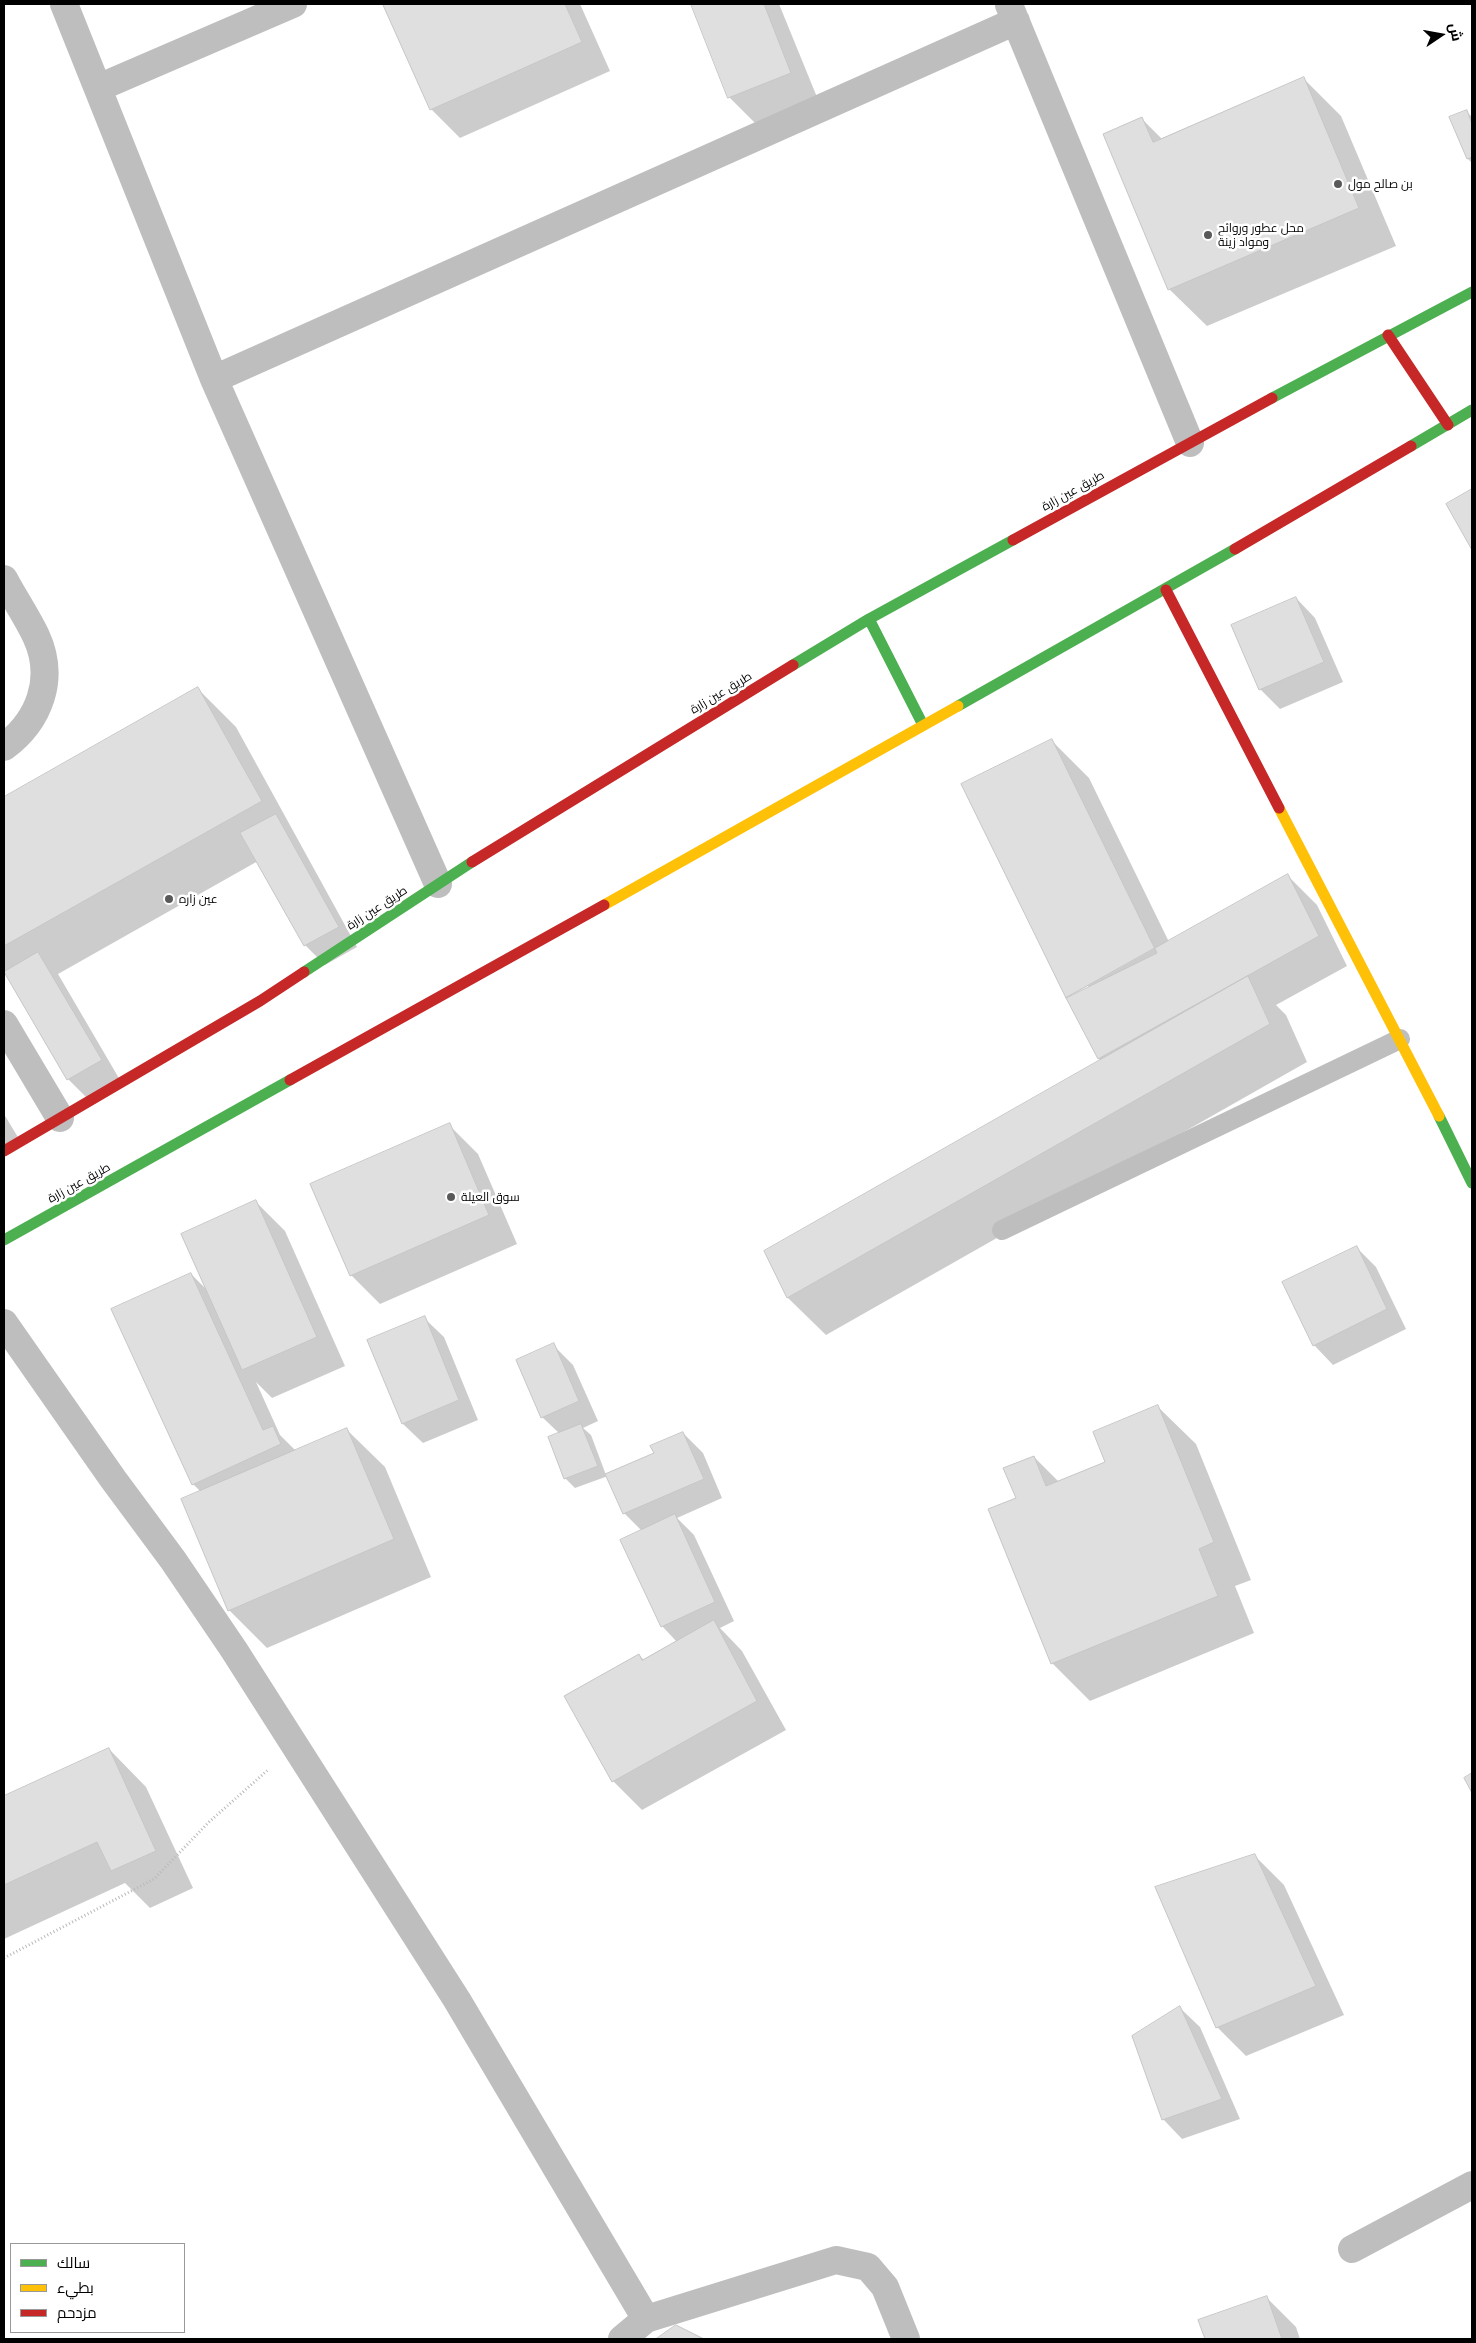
<!DOCTYPE html>
<meta charset="utf-8">
<style>
body{margin:0}
#map{position:relative;width:1476px;height:2343px;overflow:hidden;background:#fff;font-family:Mulish,Cairo,sans-serif}
canvas{display:block}
.frame{position:absolute;inset:0;border:5px solid #000;pointer-events:none}
.legend{position:absolute;left:10px;top:2243px;width:175px;height:90px;box-sizing:border-box;background:#fff;border:1px solid #999;margin:0;padding:6px 9px;list-style:none;font-size:15px;color:#000}
.legend li{display:flex;align-items:center;gap:10px;height:25px}
.legend b{width:25px;border:1px solid #999}
.north{position:absolute;left:1416px;top:10px;width:50px;height:50px;-webkit-text-stroke:4px #fff;paint-order:stroke;rotate:78deg;font-size:14px;font-weight:700;line-height:20px;text-align:center;color:#000}
.north::after{content:'';display:block;margin:auto;width:18px;height:22px;background:#000;clip-path:polygon(50% 0,100% 100%,50% 72%,0 100%)}
</style>
<div id="map">
<canvas width="1476" height="2343"></canvas>
<div class="frame"></div>
<ul class="legend">
<li><b style="height:6px;background:#4caf50"></b>سالك</li>
<li><b style="height:6px;background:#ffc107"></b>بطيء</li>
<li><b style="height:6px;background:#c62828"></b>مزدحم</li>
</ul>
<div class="north">ش</div>
</div>
<script>
const ctx = document.querySelector('canvas').getContext('2d');
ctx.lineJoin = 'round';
function paint(path, color) {
  ctx.fillStyle = color;
  ctx.fill(path, 'evenodd');
}
function strokePath(path, color, width, dash) {
  ctx.strokeStyle = color;
  ctx.lineWidth = width;
  ctx.lineCap = dash ? 'butt' : 'round';
  ctx.setLineDash(dash || []);
  ctx.stroke(path);
}
function write(font, color, halo, rows, align = 'center') {
  ctx.font = font + ' Mulish,Cairo,sans-serif';
  ctx.lineWidth = 5;
  ctx.setLineDash([]);
  ctx.textBaseline = 'middle';
  ctx.strokeStyle = halo;
  ctx.fillStyle = color;
  for (const [text, x, y, turn = 0] of rows) {
    ctx.save();
    ctx.translate(x, y);
    ctx.rotate((+turn || 0) * Math.PI / 180);
    ctx.textAlign = isNaN(turn) ? turn : align;
    if (halo) ctx.strokeText(text, 0, 0);
    ctx.fillText(text, 0, 0);
    ctx.restore();
  }
}
paint(new Path2D(`
 M389,4h191l30,67 -150,67 -29,-29 -47,-103z
 M693,4h86l40,98 -61,24 -29,-29z
 M1304,79l37,37 55,130 -189,80 -38,-37 -27,-170 20,20z
 M1466,111l6,6v46l-4,-4 -17,-41z
 M1472,491v57l-24,-43z
 M1296,598l19,20 28,64 -63,27 -20,-20z
 M198,689l38,38 121,220 -32,18 -20,-20 -47,-84 -200,113 62,106 -32,19 -20,-20 -64,-108v-173z
 M1052,741l37,37 80,164 119,-66 29,29 30,61 -71,39 10,10 21,47 -481,273 -38,-37 -23,-46 336,-191 -2,-2z
 M4,1114l15,25 -15,9z
 M449,1125l29,29 39,90 -137,60 -29,-29z
 M256,1202l29,29 60,135 -73,32 -16,-16 24,53 16,16 51,-21 38,37 46,110 -164,71 -38,-38 -28,-118 -8,-8 -2,-210 18,18z
 M1356,1247l20,20 30,62 -73,36 -19,-20z
 M424,1318l20,19 34,83 -55,23 -20,-19z
 M553,1345l20,20 25,56 -15,7 8,7 15,40 50,-22 27,-20 20,20 19,45 -45,20 17,17 40,86 -14,7 22,23 44,79 -144,80 -29,-29 26,-126 5,5 33,-18 -15,-16 -20,-95 -18,-18 -16,-37 -33,12 -10,-10 -5,-44 -18,-17z
 M1158,1407l38,37 55,136 -16,6 19,47 -164,68 -38,-38 -35,-165 17,-41 25,25 48,-19z
 M109,1749l37,38 47,101 -43,20 -25,-25 -121,56v-142z
 M1255,1856l29,29 60,130 -98,41 -29,-29z
 M1180,2008l20,19 40,92 -58,20 -19,-20z
 M1267,2298l29,29 4,12h-93l-7,-18z`), '#0003');
const building = new Path2D(`
 M386,4h179l17,38 -152,68 -47,-105z
 M691,4h73l27,69 -63,25z
 M1304,77l55,131 -191,82 -65,-156 39,-17 11,25z
 M1467,110l5,14v33l-5,2 -18,-42z
 M1472,489v61l-26,-46z
 M1296,597l28,65 -65,28 -28,-65z
 M198,687l64,114 -258,145v-149z
 M1052,739l105,214 -91,45 -105,-214z
 M276,814l63,113 -35,19 -64,-113z
 M1288,874l31,62 -221,123 -32,-61z
 M38,952l64,108 -35,20 -63,-108z
 M1248,976l22,48 -483,274 -23,-47z
 M450,1123l39,92 -139,61 -40,-92z
 M256,1200l61,137 -75,33 -61,-136z
 M1357,1246l30,63 -74,37 -31,-64z
 M191,1273l72,157 10,-4 8,18 -89,41 -81,-176z
 M425,1316l34,84 -57,24 -35,-84z
 M554,1343l25,58 -38,17 -25,-58z
 M1158,1405l56,137 -15,7 19,47 -167,68 -63,-155 28,-11 -13,-30 31,-12 12,30 59,-24 -12,-30z
 M581,1424l17,42 -34,13 -16,-42z
 M347,1428l47,111 -166,72 -47,-112z
 M683,1432l21,47 -81,35 -18,-40 49,-21 -4,-7z
 M675,1514l40,88 -54,25 -41,-87z
 M714,1620l43,81 -145,81 -48,-86 75,-42 3,6z
 M109,1748l47,103 -45,20 -14,-29 -93,43v-89z
 M1472,1773v20l-8,-15z
 M1255,1854l61,132 -100,42 -61,-141z
 M1180,2006l42,93 -60,21 -30,-84z
 M1267,2296l15,43h-77l-7,-19z
 M676,2325l28,14h-48z`);
paint(building, '#dfdfdf');
strokePath(building, '#c6c6c6', 1);
strokePath(new Path2D(`
 M4,1958l150,-79 55,-57 60,-53`), '#b9b9b9', 3, [1, 2.5]);
strokePath(new Path2D(`
 M1002,1230l398,-191`), '#bebebe', 20);
strokePath(new Path2D(`
 M64,4l150,375 224,505
 M1009,5l181,438
 M98,88l195,-84
 M214,379l802,-358
 M4,579c10,19 23,38 32,57 20,43 3,85 -32,111
 M4,1024l56,94
 M4,1323l109,156 60,81 61,90 223,350 189,319 -24,20
 M1352,2249l120,-64
 M646,2319l190,-59 32,7 17,20 21,52`), '#bebebe', 28);
strokePath(new Path2D(`
 M1272,398l200,-106
 M1411,446l61,-36
 M869,619l54,106
 M793,665l76,-46 144,-79
 M958,706l277,-157
 M304,972l168,-110
 M1439,1116l33,67
 M4,1240l286,-160`), '#4caf50', 11);
strokePath(new Path2D(`
 M1279,808l160,308
 M604,905l354,-199`), '#ffc107', 11);
strokePath(new Path2D(`
 M1388,335l60,90
 M1013,540l259,-142
 M1235,549l176,-103
 M1166,590l113,218
 M472,862l321,-197
 M290,1080l314,-175
 M4,1151l256,-150 44,-29`), '#c62828', 11);
for (const [x, y, r, color] of [
 [1338,184,5,"#595959"],
 [1208,235,5,"#595959"],
 [169,899,5,"#595959"],
 [451,1197,5,"#595959"]
]) {
  const dot = new Path2D();
  dot.arc(x, y, r, 0, 2 * Math.PI);
  ctx.fillStyle = color;
  ctx.fill(dot);
  strokePath(dot, '#fff', 2);
}
write('12px', '#000', '#fff', [
 ["بن صالح مول",1348,184],
 ["محل عطور وروائح",1218,228],
 ["ومواد زينة",1218,242],
 ["عين زاره",179,899],
 ["سوق العيلة",461,1197]
], 'left');
write('12px', '#000', '#fff', [
 ["طريق عين زارة",1073,491,-29],
 ["طريق عين زارة",721,693,-31],
 ["طريق عين زارة",377,908,-33],
 ["طريق عين زارة",79,1183,-29]
]);
</script>
